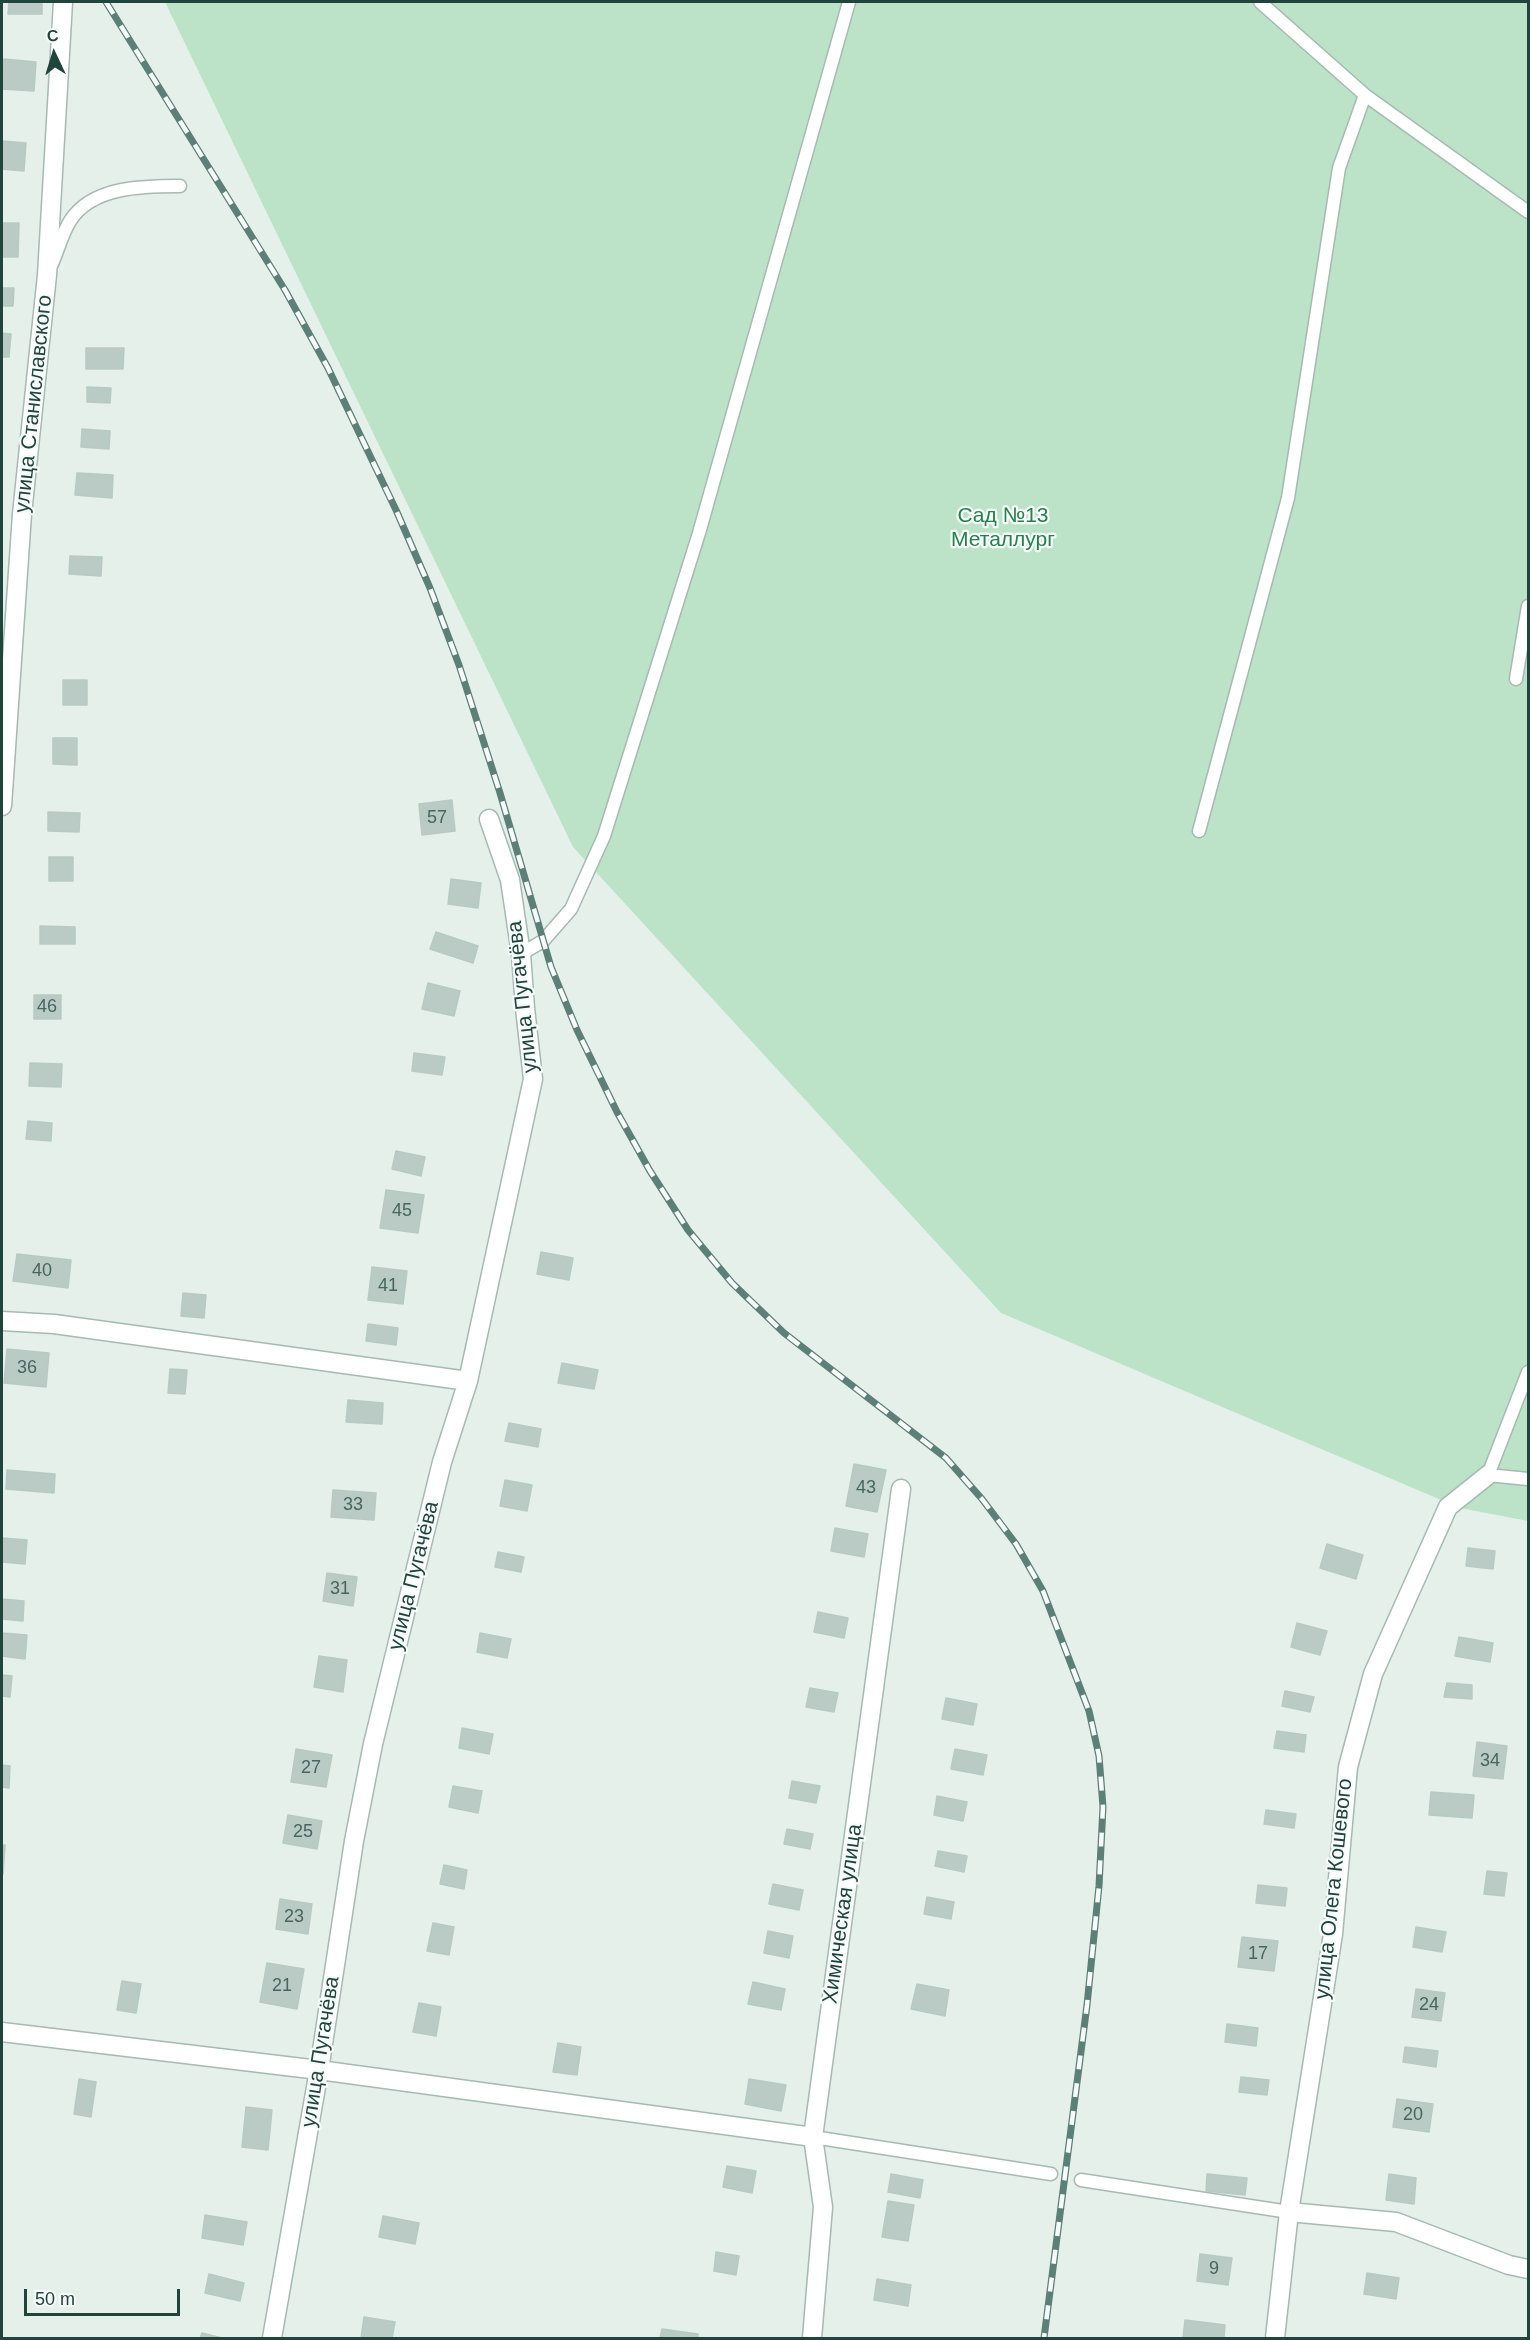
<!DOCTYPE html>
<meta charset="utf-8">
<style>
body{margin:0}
#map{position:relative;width:1530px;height:2340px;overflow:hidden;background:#e5f0eb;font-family:Helvetica,sans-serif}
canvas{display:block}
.frame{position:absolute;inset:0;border:3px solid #21443c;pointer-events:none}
.north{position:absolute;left:24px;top:24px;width:60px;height:60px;-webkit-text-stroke:4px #f6fbf9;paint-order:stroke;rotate:356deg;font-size:16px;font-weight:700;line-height:24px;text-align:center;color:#21443c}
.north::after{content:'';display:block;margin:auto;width:21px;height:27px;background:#21443c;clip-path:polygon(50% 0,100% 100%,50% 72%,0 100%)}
.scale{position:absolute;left:24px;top:2289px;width:156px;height:27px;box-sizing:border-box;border:3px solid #21443c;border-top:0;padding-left:8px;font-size:18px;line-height:21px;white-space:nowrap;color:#21443c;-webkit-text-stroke:4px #f6fbf9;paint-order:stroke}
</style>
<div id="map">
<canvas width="1530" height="2340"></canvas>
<div class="frame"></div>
<div class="north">С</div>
<div class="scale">50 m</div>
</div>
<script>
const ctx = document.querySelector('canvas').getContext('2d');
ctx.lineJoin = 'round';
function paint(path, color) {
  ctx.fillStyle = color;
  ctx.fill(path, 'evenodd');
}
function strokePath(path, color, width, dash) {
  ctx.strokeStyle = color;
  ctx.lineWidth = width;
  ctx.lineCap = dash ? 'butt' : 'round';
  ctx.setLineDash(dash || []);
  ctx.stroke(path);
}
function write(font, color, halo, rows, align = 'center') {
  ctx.font = font + ' Helvetica,sans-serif';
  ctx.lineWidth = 4.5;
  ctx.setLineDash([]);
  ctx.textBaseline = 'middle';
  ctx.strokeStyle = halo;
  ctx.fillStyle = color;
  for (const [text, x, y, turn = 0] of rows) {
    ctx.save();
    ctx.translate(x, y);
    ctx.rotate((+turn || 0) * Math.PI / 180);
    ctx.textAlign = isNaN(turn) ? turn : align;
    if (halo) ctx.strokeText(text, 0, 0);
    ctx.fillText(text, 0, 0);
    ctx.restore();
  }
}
paint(new Path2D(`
 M165,2h1363v1519l-68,-13 -459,-195 -428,-466z`), '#bce3c8');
const building = new Path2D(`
 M9,2h33v12h-34z
 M4,59l32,3 -2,29 -32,-2z
 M2,141l24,2 -2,28 -22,-2z
 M2,223h17l-1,34h-16z
 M2,288h12l-1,18h-11z
 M2,333l9,1 -2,23h-7z
 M86,348h38l-1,21h-37z
 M87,387l24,1 -1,15 -23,-1z
 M82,429l28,2 -1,18 -28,-2z
 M77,473l36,2 -1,23 -37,-3z
 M70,556l32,1 -1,19 -32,-2z
 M63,680h24v25h-24z
 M53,738h24v27l-24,-1z
 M452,800l3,31 -33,4 -3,-31z
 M48,812l32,1 -1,19 -31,-1z
 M49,857h24v24h-24z
 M451,879l30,4 -3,25 -30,-4z
 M40,926l35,1v17h-35z
 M436,932l42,14 -5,17 -43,-14z
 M428,983l32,8 -6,25 -32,-7z
 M34,995h27v24h-27z
 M414,1053l31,4 -3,18 -30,-4z
 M30,1063l32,1 -1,23 -32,-1z
 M28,1121l24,2 -1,18 -25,-2z
 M396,1151l29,6 -4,19 -29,-7z
 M386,1190l38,5 -6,38 -38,-5z
 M541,1252l32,6 -4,22 -32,-6z
 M17,1254l54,6 -3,28 -55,-7z
 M372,1267l35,4 -4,33 -35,-4z
 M183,1293l23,2 -2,23 -23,-2z
 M368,1324l30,4 -2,17 -30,-4z
 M7,1349l42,4 -3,34 -42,-4z
 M562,1363l36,7 -4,19 -36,-6z
 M170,1369l17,1 -2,24 -17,-1z
 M348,1400l35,3 -1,21 -36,-2z
 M509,1423l32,6 -3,18 -33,-6z
 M854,1464l32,6 -9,42 -31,-6z
 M7,1470l48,4 -1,19 -48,-4z
 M505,1480l27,5 -5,26 -27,-5z
 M333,1490l43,3 -2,27 -43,-3z
 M835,1528l33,6 -4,23 -33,-6z
 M2,1538l25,2 -2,24 -23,-2z
 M1327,1544l36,11 -7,24 -36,-11z
 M1468,1548l27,3 -2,18 -27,-3z
 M498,1552l26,5 -3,15 -26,-5z
 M327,1573l30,4 -4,29 -30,-5z
 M2,1599l22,2 -1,20 -21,-2z
 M818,1612l30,6 -4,20 -30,-6z
 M1297,1623l30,8 -7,24 -29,-8z
 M2,1633l25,2 -2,24 -23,-3z
 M480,1633l31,6 -4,19 -30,-6z
 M1459,1637l34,6 -3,19 -35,-6z
 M319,1656l28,4 -4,32 -29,-5z
 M2,1675l10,1 -2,21 -8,-1z
 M1447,1683l25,2v14l-28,-2z
 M810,1688l28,5 -4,19 -28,-5z
 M1285,1691l29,6 -4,15 -28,-6z
 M946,1698l31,6 -4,21 -31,-6z
 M462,1728l31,6 -4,20 -30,-6z
 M1277,1731l29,4 -2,17 -30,-4z
 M1477,1742l30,4 -4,33 -30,-3z
 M296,1749l36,6 -6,32 -35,-5z
 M955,1749l32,6 -4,20 -32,-6z
 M2,1765l8,1 -1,22 -7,-1z
 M792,1781l28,5 -4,17 -27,-5z
 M453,1786l29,5 -4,22 -29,-6z
 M1431,1792l43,3 -2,23 -43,-3z
 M937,1796l30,6 -4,19 -29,-6z
 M1266,1810l30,4 -2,14 -30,-4z
 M288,1815l34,6 -5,28 -34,-6z
 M787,1829l26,5 -3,15 -26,-5z
 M2,1845h3l-2,29 -1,-1z
 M938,1851l29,5 -3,16 -29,-6z
 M444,1865l23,5 -3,19 -24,-5z
 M1487,1871l20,2 -3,23 -20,-2z
 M773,1884l30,6 -4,20 -30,-6z
 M1258,1885l29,3 -2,18 -29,-3z
 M927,1897l27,5 -3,17 -27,-5z
 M280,1899l32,5 -4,30 -32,-5z
 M433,1923l21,4 -5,28 -22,-4z
 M1416,1927l30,5 -4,20 -29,-5z
 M768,1931l25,5 -4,22 -25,-5z
 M1242,1937l36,4 -4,30 -36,-4z
 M267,1963l37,6 -7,40 -37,-7z
 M122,1981l19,3 -5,29 -19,-3z
 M753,1982l32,7 -4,21 -33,-6z
 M917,1984l32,6 -4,26 -34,-7z
 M1416,1989l29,4 -4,28 -29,-4z
 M419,2003l22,4 -5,29 -23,-4z
 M1227,2024l31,4 -2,18 -31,-4z
 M558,2043l23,4 -4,28 -24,-3z
 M1405,2047l33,4 -2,16 -33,-5z
 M1241,2077l28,3 -2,15 -28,-3z
 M79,2079l17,3 -5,35 -17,-3z
 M749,2079l37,6 -5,26 -36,-7z
 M1397,2099l36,5 -4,28 -36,-5z
 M246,2107l26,3 -4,40 -26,-3z
 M727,2166l29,5 -4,22 -29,-6z
 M891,2174l32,6 -3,18 -32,-6z
 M1207,2174l40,4 -2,17 -39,-4z
 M1389,2174l27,4 -2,26 -28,-4z
 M888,2201l26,4 -6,36 -26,-4z
 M205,2215l42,7 -4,23 -41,-7z
 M383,2216l36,7 -4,21 -36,-7z
 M716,2252l23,4 -3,19 -22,-4z
 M1200,2254l32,4 -4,27 -31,-4z
 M1367,2273l32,5 -3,21 -32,-5z
 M209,2274l35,9 -4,18 -35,-8z
 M877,2279l34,6 -3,21 -34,-6z
 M364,2317l31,5 -3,16h-31z
 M1185,2320l40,5 -1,13h-41z
 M662,2329l36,5v4h-38z
 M202,2333l20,5h-22z`);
paint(building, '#bacbc5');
strokePath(building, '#b6cac3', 1.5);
const lane = new Path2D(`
 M1260,2l105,93 163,117
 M52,264c6,-14 10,-30 18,-43 22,-35 74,-35 110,-35
 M1516,679l12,-73
 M1199,831l89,-333 51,-330 26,-73
 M521,954l22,-13 28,-32 33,-73 95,-303 150,-531
 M1528,1372l-40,103 40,4
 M813,2137l238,37
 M1081,2180l208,32`);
const street = new Path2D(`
 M2,806l20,-292 25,-239 16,-273
 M2,1321l52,3 414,57
 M2,2032l317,38 494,67
 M1289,2212l107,10 113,43 19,4
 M272,2338l47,-268 35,-229 19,-97 69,-282 26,-81 65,-302 -8,-71 -4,-54 -11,-74 -21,-61
 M812,2338l11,-131 -10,-70 88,-648
 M1275,2338l14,-126 44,-278 15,-167 25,-93 75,-167 40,-32`);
strokePath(lane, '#a6b9b3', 15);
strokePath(street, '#a6b9b3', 21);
strokePath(lane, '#fff', 12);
strokePath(street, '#fff', 18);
const rail = new Path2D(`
 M106,2l179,288 43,78 68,142 34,78 29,77 41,128 51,174 26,63 40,82 33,59 38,59 44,53 52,50 162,125 36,41 34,45 27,47 46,120 10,45 4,51 -4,79 -12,119 -43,333`);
strokePath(rail, '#5c7f77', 7);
strokePath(rail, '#f6fbf9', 4.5, [14]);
write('18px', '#47665e', null, [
 ["57",437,818],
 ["46",47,1007],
 ["45",402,1211],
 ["40",42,1271],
 ["41",388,1286],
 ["36",27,1368],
 ["43",866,1488],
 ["33",353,1505],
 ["31",340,1589],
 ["34",1490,1761],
 ["27",311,1768],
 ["25",303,1832],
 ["23",294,1917],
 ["17",1258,1954],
 ["21",282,1986],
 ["24",1429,2005],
 ["20",1413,2115],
 ["9",1214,2269]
]);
write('21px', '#21443c', '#f6fbf9', [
 ["улица Станиславского",34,404,-84],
 ["улица Пугачёва",523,997,-96],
 ["улица Пугачёва",414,1576,-76],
 ["улица Олега Кошевого",1334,1889,-84],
 ["Химическая улица",843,1914,-82],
 ["улица Пугачёва",321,2052,-81]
]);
write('21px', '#27804d', '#f6fbf9', [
 ["Сад №13",1003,516],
 ["Металлург",1003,540]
]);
</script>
